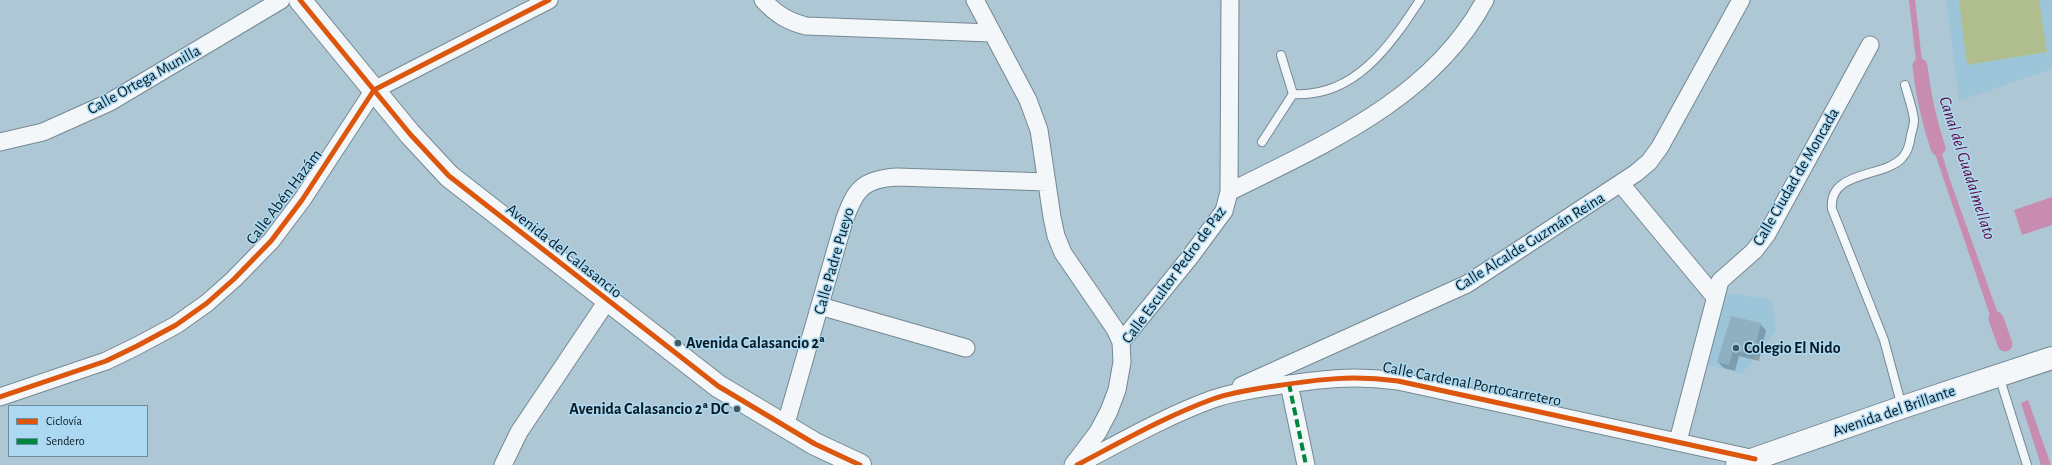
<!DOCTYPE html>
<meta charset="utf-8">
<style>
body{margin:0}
#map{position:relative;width:2052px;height:465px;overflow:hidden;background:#aec7d4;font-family:"Alegreya Sans",sans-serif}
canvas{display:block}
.legend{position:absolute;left:8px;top:405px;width:140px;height:52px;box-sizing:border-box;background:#acd9f1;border:1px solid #6b8d9f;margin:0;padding:5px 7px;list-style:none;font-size:12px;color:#0a1b24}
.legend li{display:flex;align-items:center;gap:8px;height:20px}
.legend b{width:20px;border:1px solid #6b8d9f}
</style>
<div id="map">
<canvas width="2052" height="465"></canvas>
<ul class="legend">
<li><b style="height:5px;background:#dd560d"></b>Ciclovía</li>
<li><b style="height:5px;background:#00873e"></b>Sendero</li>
</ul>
</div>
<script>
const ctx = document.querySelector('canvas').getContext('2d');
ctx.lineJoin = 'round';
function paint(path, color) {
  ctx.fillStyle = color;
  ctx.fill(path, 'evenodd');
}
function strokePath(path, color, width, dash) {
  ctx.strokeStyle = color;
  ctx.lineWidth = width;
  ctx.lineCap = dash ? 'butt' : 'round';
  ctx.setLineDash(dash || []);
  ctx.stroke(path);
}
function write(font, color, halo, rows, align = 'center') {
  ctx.font = font + ' "Alegreya Sans",sans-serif';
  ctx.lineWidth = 3;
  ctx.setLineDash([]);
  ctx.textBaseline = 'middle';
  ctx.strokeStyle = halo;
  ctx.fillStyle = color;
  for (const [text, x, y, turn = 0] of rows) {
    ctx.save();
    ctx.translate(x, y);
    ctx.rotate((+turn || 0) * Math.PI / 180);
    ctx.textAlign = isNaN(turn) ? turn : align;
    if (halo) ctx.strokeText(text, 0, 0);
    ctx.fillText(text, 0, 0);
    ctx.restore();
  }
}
paint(new Path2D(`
 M1946,0h106v69l-93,32z
 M1725,293l47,6 4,32 -34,43 -36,-10z`), '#9dc5da');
paint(new Path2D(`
 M1959,0h80l8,52 -80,13z`), '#b0be8f');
paint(new Path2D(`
 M1909,0h6l10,87 -6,1z
 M1926,92l6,29 -6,2 -7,-30z
 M1934,128l16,52 56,156 -8,3 -71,-209z
 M2052,197v28l-30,10 -8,-25z
 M2028,400l23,65h-10l-20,-62z`), '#c88cb0');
paint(new Path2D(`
 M1760,324l6,6 -7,31 -20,-5 -4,15 -11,-3 -6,-6z`), '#0003');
strokePath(new Path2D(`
 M1920,66c3,28 9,55 18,82
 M1996,319l9,25`), '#c88cb0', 15);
paint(new Path2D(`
 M1731,316l30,7 -8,32 -20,-5 -4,15 -12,-3z`), '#8eb0c1');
const lane = new Path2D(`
 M1281,55l12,39
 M1293,94c61,4 97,-48 127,-94
 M1262,142l31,-48
 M1999,376l28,89
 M1902,407l-18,-67 -52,-131c-4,-39 52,-31 70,-51 6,-6 8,-15 9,-23 1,-4 3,-10 3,-15 -1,-11 -6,-24 -9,-35`);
const street = new Path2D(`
 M763,0c13,14 24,21 43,26l185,7
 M975,0l53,100 11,30 13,87 4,19 7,17 52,76 6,13
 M0,142l43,-10 67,-30 171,-102
 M1621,184l94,113
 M1229,192c96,-48 203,-93 256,-192
 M820,306l146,42
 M1289,384l17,81
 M1241,386l226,-102 169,-111 13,-11 11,-15 81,-147
 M0,397l106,-36 31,-15 39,-21 31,-22 27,-24 37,-38 31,-41 72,-110 175,-90
 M785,427l59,-206c11,-31 18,-42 53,-44l150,5
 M1678,441l42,-160 34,-30 13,-17 103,-189
 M503,465l16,-33 88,-131
 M1073,465l25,-33 11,-21 8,-21 5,-28 -1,-20 69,-85 34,-46 5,-19 1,-192
 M1077,465c44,-23 89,-49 136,-66 20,-7 42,-10 62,-13 46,-7 77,-11 123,-5l357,78`);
const secondary = new Path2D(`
 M300,0l110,134 39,42 269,210 97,58 45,21
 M1737,465l166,-58 149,-49`);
strokePath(lane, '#758893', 10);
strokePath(street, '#758893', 19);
strokePath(secondary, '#758893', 24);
strokePath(lane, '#f3f7f9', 8);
strokePath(street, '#f3f7f9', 17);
strokePath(secondary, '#f3f7f9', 22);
strokePath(new Path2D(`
 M1289,384l17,81`), '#00873e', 4, [8, 4]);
strokePath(new Path2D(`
 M300,0l110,134 39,42 269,210 97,58 45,21
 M0,397l106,-36 31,-15 39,-21 31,-22 27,-24 37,-38 31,-41 72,-110 175,-90
 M1077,465c44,-23 89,-49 136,-66 20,-7 42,-10 62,-13 46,-7 77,-11 123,-5l357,78`), '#dd560d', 5);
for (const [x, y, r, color] of [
 [678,343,4,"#435762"],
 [1736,348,4,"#435762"],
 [737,409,4,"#435762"]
]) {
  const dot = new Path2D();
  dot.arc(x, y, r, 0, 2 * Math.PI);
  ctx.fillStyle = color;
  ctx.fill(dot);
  strokePath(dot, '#acd9f1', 1.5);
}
write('16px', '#0a1b24', '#acd9f1', [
 ["Calle Ortega Munilla",144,80,-29],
 ["Calle Ciudad de Moncada",1796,177,-60],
 ["Calle Abén Hazám",284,197,-53],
 ["Calle Alcalde Guzmán Reina",1530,242,-32],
 ["Avenida del Calasancio",564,251,38],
 ["Calle Padre Pueyo",834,261,-74],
 ["Calle Escultor Pedro de Paz",1174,275,-54],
 ["Calle Cardenal Portocarretero",1472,384,11],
 ["Avenida del Brillante",1894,411,-19]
]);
write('bold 16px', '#0a1b24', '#acd9f1', [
 ["Avenida Calasancio 2ª",686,343],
 ["Colegio El Nido",1744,348],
 ["Avenida Calasancio 2ª DC",729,409,"right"]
], 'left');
write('italic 17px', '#60063b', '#acd9f1', [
 ["Canal del Guadalmellato",1967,168,72]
]);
</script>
